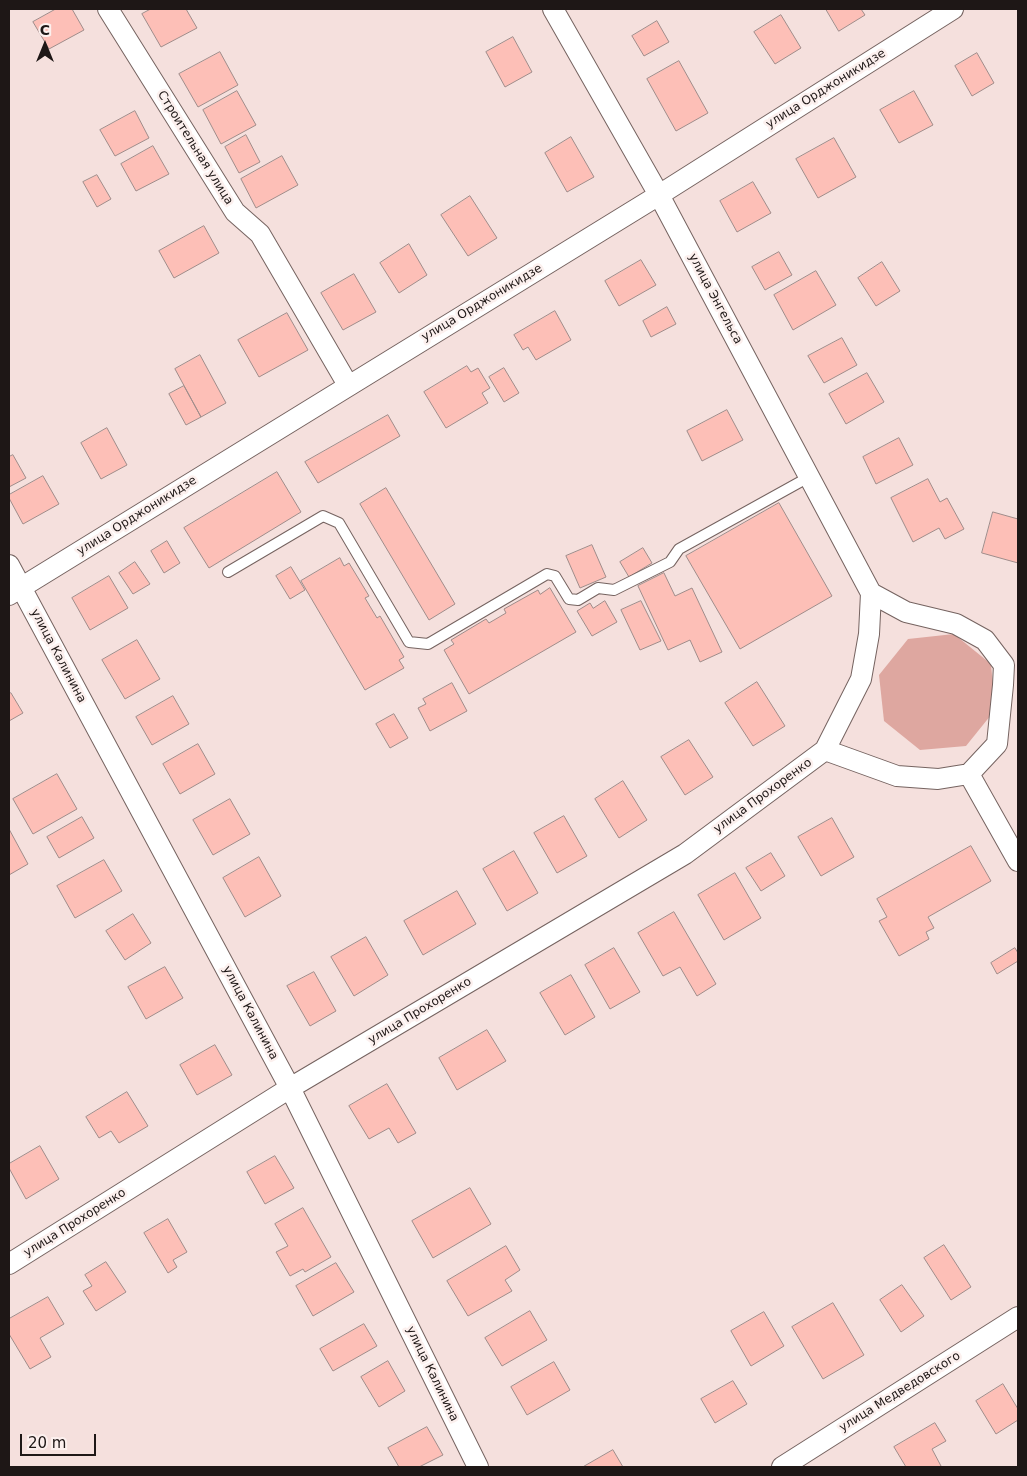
<!DOCTYPE html>
<meta charset="utf-8">
<style>
body{margin:0}
#map{position:relative;width:1027px;height:1476px;overflow:hidden;background:#f5e0dd;font-family:"DejaVu Sans",sans-serif}
canvas{display:block}
.frame{position:absolute;inset:0;border:10px solid #1e1716;pointer-events:none}
.north{position:absolute;left:20px;top:20px;width:50px;height:50px;-webkit-text-stroke:4px #fcf0ee;paint-order:stroke;rotate:0deg;font-size:14px;font-weight:700;line-height:20px;text-align:center;color:#1e1716}
.north::after{content:'';display:block;margin:auto;width:18px;height:22px;background:#1e1716;clip-path:polygon(50% 0,100% 100%,50% 72%,0 100%)}
.scale{position:absolute;left:20px;top:1434px;width:76px;height:22px;box-sizing:border-box;border:2px solid #1e1716;border-top:0;padding-left:6px;font-size:15px;line-height:18px;white-space:nowrap;color:#1e1716;-webkit-text-stroke:4px #fcf0ee;paint-order:stroke}
</style>
<div id="map">
<canvas width="1027" height="1476"></canvas>
<div class="frame"></div>
<div class="north">С</div>
<div class="scale">20 m</div>
</div>
<script>
const ctx = document.querySelector('canvas').getContext('2d');
ctx.lineJoin = 'round';
function paint(path, color) {
  ctx.fillStyle = color;
  ctx.fill(path, 'evenodd');
}
function strokePath(path, color, width, dash) {
  ctx.strokeStyle = color;
  ctx.lineWidth = width;
  ctx.lineCap = dash ? 'butt' : 'round';
  ctx.setLineDash(dash || []);
  ctx.stroke(path);
}
function write(font, color, halo, rows, align = 'center') {
  ctx.font = font + ' "DejaVu Sans",sans-serif';
  ctx.lineWidth = 5;
  ctx.setLineDash([]);
  ctx.textBaseline = 'middle';
  ctx.strokeStyle = halo;
  ctx.fillStyle = color;
  for (const [text, x, y, turn = 0] of rows) {
    ctx.save();
    ctx.translate(x, y);
    ctx.rotate((+turn || 0) * Math.PI / 180);
    ctx.textAlign = isNaN(turn) ? turn : align;
    if (halo) ctx.strokeText(text, 0, 0);
    ctx.fillText(text, 0, 0);
    ctx.restore();
  }
}
paint(new Path2D(`
 M954,634l37,30 4,46 -29,36 -46,4 -36,-29 -5,-46 29,-36z`), '#dea7a0');
const building = new Path2D(`
 M56,9h16l12,21 -35,19 -16,-27z
 M151,9h35l11,19 -36,19 -19,-33z
 M826,9h35l4,6 -26,16z
 M781,15l20,33 -26,16 -21,-32z
 M657,21l12,21 -25,14 -12,-20z
 M513,37l19,35 -27,15 -19,-35z
 M220,52l18,33 -40,22 -19,-33z
 M977,53l17,30 -22,13 -17,-30z
 M679,61l29,52 -32,18 -29,-52z
 M237,91l19,34 -35,19 -18,-34z
 M914,91l19,34 -34,18 -19,-33z
 M135,111l14,27 -34,18 -15,-26z
 M246,135l14,27 -21,11 -14,-26z
 M571,137l23,40 -27,15 -22,-39z
 M834,138l22,39 -38,21 -22,-39z
 M153,146l16,28 -33,17 -15,-27z
 M282,156l16,29 -42,23 -15,-29z
 M97,175l14,24 -14,8 -14,-25z
 M753,182l18,31 -34,19 -17,-31z
 M470,196l27,42 -29,18 -27,-41z
 M204,226l15,27 -45,25 -15,-27z
 M409,244l18,31 -28,18 -19,-30z
 M779,252l13,23 -27,15 -13,-23z
 M641,260l15,25 -37,21 -14,-25z
 M882,262l18,29 -24,15 -18,-28z
 M816,271l20,34 -43,25 -19,-35z
 M354,274l22,38 -33,18 -22,-37z
 M667,307l9,17 -25,13 -8,-16z
 M555,311l16,29 -35,20 -8,-13 -5,3 -9,-15z
 M287,313l21,37 -49,27 -21,-37z
 M842,338l15,27 -33,18 -16,-27z
 M200,355l26,48 -25,14 -26,-48z
 M467,366l4,6 7,-4 12,20 -8,5 6,10 -42,25 -22,-36z
 M504,368l15,25 -15,9 -15,-25z
 M867,373l17,29 -38,22 -17,-30z
 M184,386l17,31 -15,8 -17,-31z
 M727,410l16,30 -41,21 -15,-30z
 M388,415l12,21 -82,47 -13,-21z
 M107,428l20,37 -26,14 -20,-36z
 M899,438l14,27 -37,19 -13,-27z
 M13,455l13,23 -17,9v-30z
 M277,472l24,40 -92,56 -25,-40z
 M43,476l16,28 -36,20 -14,-26v-3z
 M928,479l12,23 7,-4 17,31 -19,10 -6,-11 -26,14 -22,-44z
 M386,488l69,116 -26,16 -69,-116z
 M779,503l53,93 -92,53 -54,-93z
 M993,512l25,7v44l-36,-10z
 M167,541l13,22 -16,10 -13,-22z
 M592,545l14,32 -26,11 -14,-32z
 M643,548l9,15 -23,14 -9,-15z
 M340,558l4,8 5,-3 20,33 -4,2 12,20 3,-2 24,41 -5,3 5,8 -39,22 -64,-109z
 M135,562l15,22 -17,10 -14,-21z
 M291,567l14,23 -15,9 -14,-23z
 M664,573l11,23 17,-8 30,64 -22,10 -10,-22 -22,10 -30,-64z
 M109,576l19,32 -38,22 -18,-32z
 M550,588l26,44 -107,62 -25,-44 10,-6 -3,-4 35,-21 3,4 17,-10 -2,-4 34,-19 2,4z
 M605,601l12,21 -25,14 -15,-25 13,-8 3,5z
 M641,601l20,40 -21,9 -19,-40z
 M137,640l23,39 -35,20 -23,-39z
 M757,682l28,44 -32,20 -28,-43z
 M452,683l15,28 -37,20 -12,-23 8,-4 -3,-5z
 M11,693l12,20 -14,8v-27z
 M173,696l16,28 -37,21 -16,-28z
 M394,714l14,24 -18,10 -14,-24z
 M689,740l24,37 -28,18 -24,-38z
 M198,744l17,30 -35,20 -17,-30z
 M57,774l20,35 -44,25 -20,-35z
 M623,781l24,39 -28,18 -24,-39z
 M230,799l20,35 -37,21 -20,-35z
 M564,816l23,40 -30,17 -23,-40z
 M82,817l12,21 -35,20 -12,-21z
 M832,818l22,39 -33,19 -23,-39z
 M9,829l19,35 -19,11z
 M971,846l20,35 -63,36 6,11 -8,4 3,7 -30,17 -20,-35 8,-4 -10,-18z
 M514,851l24,42 -31,18 -24,-42z
 M771,853l14,23 -24,15 -15,-23z
 M259,857l22,39 -36,21 -22,-39z
 M104,860l18,31 -47,27 -18,-32z
 M735,873l26,45 -37,22 -26,-45z
 M457,891l19,33 -53,31 -19,-34z
 M674,912l42,72 -19,12 -17,-29 -17,9 -25,-43z
 M133,914l18,29 -26,17 -19,-29z
 M366,937l22,38 -34,21 -23,-39z
 M614,948l26,44 -30,17 -25,-44z
 M1015,948l3,5v8l-21,13 -6,-11z
 M165,967l18,31 -37,21 -18,-32z
 M314,972l22,39 -26,15 -23,-40z
 M571,975l24,42 -30,18 -25,-42z
 M487,1030l19,31 -49,29 -18,-32z
 M215,1045l17,30 -35,20 -17,-30z
 M387,1084l29,49 -18,10 -9,-15 -20,11 -20,-33z
 M127,1092l21,34 -29,17 -8,-12 -12,7 -13,-21z
 M40,1146l19,33 -33,20 -17,-31v-4z
 M275,1156l19,32 -29,16 -18,-32z
 M470,1188l21,36 -58,34 -21,-37z
 M303,1208l28,49 -26,15 -2,-3 -13,7 -14,-24 12,-6 -13,-22z
 M168,1219l19,33 -14,8 4,7 -9,6 -24,-40z
 M944,1245l27,42 -20,13 -27,-42z
 M506,1246l14,24 -15,10 7,11 -44,25 -21,-35z
 M106,1262l20,30 -30,19 -13,-20 9,-5 -7,-11z
 M336,1263l18,29 -41,24 -17,-30z
 M902,1285l22,31 -23,16 -21,-32z
 M48,1297l16,27 -24,14 11,19 -21,12 -21,-35v-15z
 M833,1303l31,52 -41,24 -31,-52z
 M530,1311l17,29 -45,26 -17,-28z
 M764,1312l20,34 -33,20 -20,-35z
 M364,1324l13,22 -44,25 -13,-22z
 M388,1361l17,30 -26,16 -18,-30z
 M554,1362l16,28 -43,25 -16,-28z
 M733,1381l14,23 -32,19 -14,-24z
 M1003,1384l15,25v11l-22,14 -20,-33z
 M935,1423l11,18 -14,8 9,17 -2,1h-33l-12,-20z
 M427,1427l16,28 -24,12h-20l-11,-19z
 M613,1450l10,17h-40z`);
paint(building, '#fdbfb7');
strokePath(building, '#9f8c8a', 1);
const lane = new Path2D(`
 M228,572l95,-56 16,7 70,119 19,2 119,-70 8,2 14,23 9,1 20,-12 16,2 56,-28 9,-13 130,-72`);
const street = new Path2D(`
 M108,9l127,203 25,22 88,151
 M553,9l106,186 212,398
 M9,565l281,523 188,379
 M9,595l650,-400 294,-186
 M825,750l72,26 41,3 31,-5 28,-30 6,-59 1,-20 -19,-25 -29,-16 -50,-12 -35,-19
 M969,774l49,87
 M9,1264l281,-176 395,-234 140,-104 36,-71 8,-45 2,-41
 M782,1467l236,-150`);
strokePath(lane, '#756360', 12);
strokePath(street, '#756360', 22);
strokePath(lane, '#fff', 10);
strokePath(street, '#fff', 20);
write('12px', '#1e1716', '#fcf0ee', [
 ["улица Орджоникидзе",826,89,-32],
 ["Строительная улица",195,148,58],
 ["улица Энгельса",715,299,62],
 ["улица Орджоникидзе",482,303,-31],
 ["улица Орджоникидзе",137,516,-32],
 ["улица Калинина",58,656,62],
 ["улица Прохоренко",763,796,-36],
 ["улица Прохоренко",420,1011,-31],
 ["улица Калинина",250,1013,62],
 ["улица Прохоренко",75,1223,-32],
 ["улица Калинина",432,1374,64],
 ["улица Медведовского",900,1392,-32]
]);
</script>
